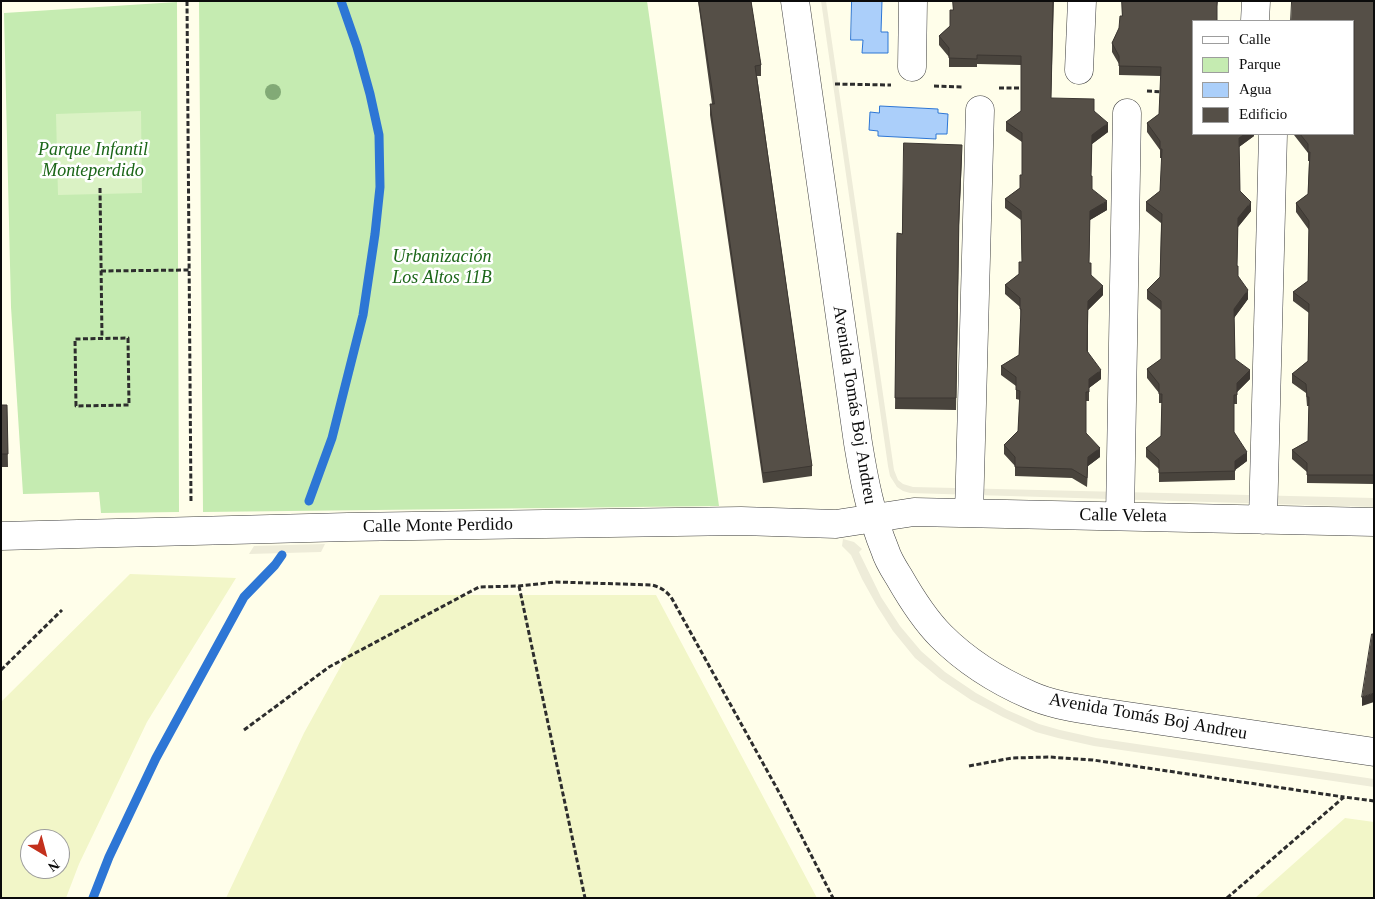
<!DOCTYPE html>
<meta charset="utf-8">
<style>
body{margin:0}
#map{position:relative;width:1375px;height:899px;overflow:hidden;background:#fffeea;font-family:"Times New Roman",serif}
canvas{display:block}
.frame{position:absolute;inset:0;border:2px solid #0b0b0b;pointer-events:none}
.legend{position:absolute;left:1192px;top:20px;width:162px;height:115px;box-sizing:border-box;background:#fff;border:1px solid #9d9d9d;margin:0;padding:6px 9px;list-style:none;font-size:15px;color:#0b0b0b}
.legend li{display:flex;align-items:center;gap:10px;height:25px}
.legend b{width:25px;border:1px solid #9d9d9d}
.north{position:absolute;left:20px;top:829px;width:50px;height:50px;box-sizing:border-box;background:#fff;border:1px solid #9d9d9d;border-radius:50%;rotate:143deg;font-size:14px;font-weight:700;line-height:20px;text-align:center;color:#0b0b0b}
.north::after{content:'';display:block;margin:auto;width:18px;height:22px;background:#c3301c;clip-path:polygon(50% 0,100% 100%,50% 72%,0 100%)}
</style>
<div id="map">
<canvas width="1375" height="899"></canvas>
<div class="frame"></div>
<ul class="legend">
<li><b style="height:6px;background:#fff"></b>Calle</li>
<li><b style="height:14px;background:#c5ebb1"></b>Parque</li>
<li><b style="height:14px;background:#abcffa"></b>Agua</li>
<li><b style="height:14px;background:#554f47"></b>Edificio</li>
</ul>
<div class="north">N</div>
</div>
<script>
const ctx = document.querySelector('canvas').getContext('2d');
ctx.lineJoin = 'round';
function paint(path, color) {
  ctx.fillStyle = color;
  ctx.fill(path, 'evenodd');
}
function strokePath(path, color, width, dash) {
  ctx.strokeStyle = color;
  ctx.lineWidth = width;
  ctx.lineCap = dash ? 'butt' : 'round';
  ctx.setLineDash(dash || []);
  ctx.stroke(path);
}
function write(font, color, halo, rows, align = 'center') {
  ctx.font = font + ' "Times New Roman",serif';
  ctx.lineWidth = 5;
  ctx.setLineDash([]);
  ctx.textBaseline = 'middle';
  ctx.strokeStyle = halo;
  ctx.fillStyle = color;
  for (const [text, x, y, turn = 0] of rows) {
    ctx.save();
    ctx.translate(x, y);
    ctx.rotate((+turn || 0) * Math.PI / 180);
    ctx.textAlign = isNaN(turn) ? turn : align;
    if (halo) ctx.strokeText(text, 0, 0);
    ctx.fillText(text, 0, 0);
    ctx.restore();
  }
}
paint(new Path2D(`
 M130,574l106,4 -89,144 -68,142 -13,34h-65v-196zM30,839h30v30h-30z
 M380,595h276l161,303h-591l78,-165z
 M1345,818l29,4v76h-119z`), '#f2f6c8');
paint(new Path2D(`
 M199,1h448l72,505 -516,6z
 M177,2l2,510 -78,1 -2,-21 -76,2 -12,-187 -7,-294z`), '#c5ebb1');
paint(new Path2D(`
 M141,111l1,82 -84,2 -2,-81z`), '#daf2c4');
paint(new Path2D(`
 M821,1h5l68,469 4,10 5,4 10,3 461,11v9l-464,-14 -7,-2 -6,-4 -7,-11 -2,-10z
 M843,539l11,3 8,7 -3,3 22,45 19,29 21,25 24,21 31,21 31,17 32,14 21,6 36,8 278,41v8l-280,-41 -36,-8 -22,-6 -33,-15 -32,-17 -31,-21 -25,-21 -22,-27 -16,-25 -15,-27 -11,-24 -9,-9z
 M325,544l-4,8 -72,2 5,-8z`), '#eeecd9');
const water = new Path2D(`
 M852,1h30l-1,31h7v21h-26l1,-13h-12z
 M880,106l58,3v4l10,1 -1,20h-11v5l-58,-3v-5l-9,-1 1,-18 9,1z`);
paint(water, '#abcffa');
strokePath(water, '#2d76d5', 1);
strokePath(new Path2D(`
 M309,501l23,-63 31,-123 12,-81 5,-47 -1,-52 -9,-41 -13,-47 -16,-46
 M93,898l16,-41 47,-99 88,-161 31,-32 7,-10`), '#2d76d5', 9);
const minor = new Path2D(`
 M795,1l63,442c6,37 13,73 27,107 3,10 9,19 14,27 12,21 25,42 42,59 25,25 57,45 89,59 22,10 47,13 70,17l274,40
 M1255,21l1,-20
 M912,67l1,-66
 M1079,70l3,-69
 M969,513l11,-403
 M1120,516l7,-403
 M1263,520l10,-386
 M1,536l347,-9 393,-6 95,3 78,-12 460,10`);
strokePath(minor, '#3e3e3e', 29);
strokePath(new Path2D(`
 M187,1l4,502
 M835,84l56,1
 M934,86l29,1
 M999,88h27
 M1147,91l16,1
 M100,188l2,150
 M101,271l88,-1
 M128,338l1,67 -53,1 -1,-67z
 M519,586l66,312
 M1,670l61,-60
 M244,730l85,-63 150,-80 40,-1 37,-4 96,3c8,2 13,5 19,12l109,197 53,104
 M969,766l43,-8 37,-1 44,3 251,37
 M1227,898l117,-101 30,4`), '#2d2d2d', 3, [5, 2.5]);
strokePath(minor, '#fff', 28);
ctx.fillStyle = '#82aa76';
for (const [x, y] of [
 [273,92]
]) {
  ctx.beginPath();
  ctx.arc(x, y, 8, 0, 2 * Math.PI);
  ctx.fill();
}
paint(new Path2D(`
 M698,1h53l10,64v11h-4l55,390v10l-49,7 -53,-368v-11h2z
 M1054,1l-3,97 43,13 14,21 -16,12 -1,32 1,13 15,21 -17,10 -1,43 2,12 12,20 -15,15v42l13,27 -12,9v13h-3v32l14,24 -12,9 -1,21 -15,-9 -57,-2v-10l-11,-12v-9l14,-14 2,-31 -4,-1v-13l-15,-11v-9l18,-11 2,-37 -1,-11 -15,-13v-9l14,-11 3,-12 -1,-42 -16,-12v-9l15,-11 2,-13v-33l-16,-11v-9l15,-11v-46l-44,-1v3h-28v-10l-10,-12v-9l11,-10 3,-16z
 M1218,1l-24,133h60v2l-15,11 1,44 11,20 -13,16 -1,39 1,10 10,23 -14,19 1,41 15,20 -13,13v12h-3v28l13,29 -12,9v10l-76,2v-13l-13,-12v-9l15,-12 1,-33h-3v-10l-12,-15v-9l14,-10v-49l-14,-11v-9l13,-13 1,-54 -15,-12v-9l14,-11 2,-33h-2v-8l-13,-18v-9l12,-9 2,-38 -42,-1v-11l-7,-12v-9l7,-15 3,-12z
 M1374,1v483l-67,-1v-11l-15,-13v-9l16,-9 1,-35h-2l-1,-13 -14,-10v-9l16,-13 1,-48 -16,-12v-9l15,-11 1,-51 -13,-18v-9l12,-9 1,-33h-1v-8l-14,-18v-1h60z
 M962,156l-3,69 -3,185 -61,-1 2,-176 5,1z
 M1,405h6l1,62h-7z`), '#49443d');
paint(new Path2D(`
 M1108,123v9l-16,12v-9z
 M1245,134h9v2l-15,11v-9z
 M962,145l-3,80 -3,185 3,-197z
 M1107,201v9l-17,10v-9z
 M1251,202v9l-13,16v-9z
 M1103,286v9l-15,15v-9z
 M1248,290v9l-14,19v-9z
 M1101,370v9l-12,9v-9z
 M1250,370v9l-13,13v12v-21z
 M1100,448v9l-12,9 -1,21 1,-30z
 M1247,452v9l-12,9v-9z
 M1374,693v9l-12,4v-9z`), '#3c3732');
const building = new Path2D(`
 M699,1h52l10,64 -6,1 57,400 -49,7 -53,-369h4z
 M953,1h100l-2,97 43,1v12l14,12 -16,12 -1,41h1v13l15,12 -17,10 -1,52h2v12l12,11 -15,15 -1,50 14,19 -12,9v13h-3v41l14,15 -12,9 -1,21 -15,-9 -57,-2v-10l-11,-12 14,-14 2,-40 -4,-1v-13l-15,-11 18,-11 2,-46h-1v-11l-15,-13 14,-11v-12h3l-1,-51 -16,-12 15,-11v-13h2v-42l-16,-11 15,-11v-55l-44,-1v4l-28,-1v-10l-10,-12 11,-10v-16h3z
 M1122,1h95v20h-23v113h51l-6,4 1,53 11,11 -13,16 -1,48h1v10l10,14 -14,19 1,50 15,11 -13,13v12h-3v37l13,20 -12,9v10l-76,2v-13l-13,-12 15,-12 1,-42h-3v-10l-12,-15 14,-10v-58l-14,-11 13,-13 2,-63 -16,-12 14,-11 2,-42h-2v-8l-13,-18 12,-9 2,-47 -42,-1v-10l-7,-13 7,-15 1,-12h2z
 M1292,1h82v474h-67v-12l-15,-13 16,-9 1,-44h-2l-1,-13 -14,-10 16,-13 1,-57 -16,-12 15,-11 1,-60 -13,-18 12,-9 2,-42h-2v-8l-8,-10h54v-113h-63z
 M904,143l58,2 -3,68 -3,185h-61l2,-165 5,1z
 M1,405h6l1,49h-7z
 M1372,634h2v59l-12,4z`);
paint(building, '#554f47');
strokePath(building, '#3c3732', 1);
write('italic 18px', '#1b6618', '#fff', [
 ["Parque Infantil",93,150],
 ["Monteperdido",93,171],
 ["Urbanización",442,257],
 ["Los Altos 11B",442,278]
]);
write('18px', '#0b0b0b', '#fff', [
 ["Avenida Tomás Boj Andreu",854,405,81],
 ["Calle Veleta",1123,516,1],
 ["Calle Monte Perdido",438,526,-1],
 ["Avenida Tomás Boj Andreu",1148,717,10]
]);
</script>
